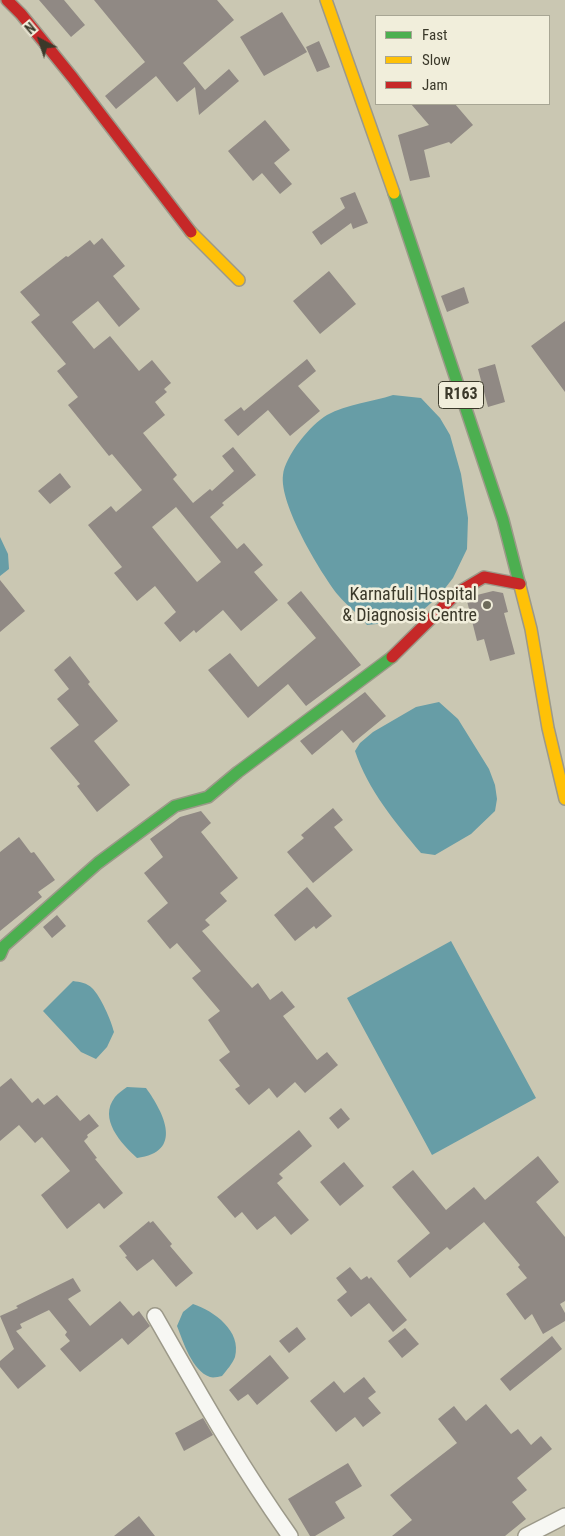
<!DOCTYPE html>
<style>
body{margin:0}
#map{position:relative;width:565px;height:1536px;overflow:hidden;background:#cac7b2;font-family:"Roboto Condensed",sans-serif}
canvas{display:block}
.legend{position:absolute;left:375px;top:15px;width:175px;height:90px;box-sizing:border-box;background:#f1eedb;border:1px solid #a8a694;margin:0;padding:6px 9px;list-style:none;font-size:15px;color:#3b392a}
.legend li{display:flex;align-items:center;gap:10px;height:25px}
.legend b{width:25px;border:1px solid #a8a694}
.north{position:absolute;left:15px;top:15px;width:50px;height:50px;-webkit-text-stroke:4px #f1eedb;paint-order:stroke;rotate:320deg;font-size:14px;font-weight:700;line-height:20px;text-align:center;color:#3b392a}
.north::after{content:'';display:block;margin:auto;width:18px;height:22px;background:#3b392a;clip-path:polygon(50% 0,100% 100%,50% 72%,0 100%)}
</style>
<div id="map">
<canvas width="565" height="1536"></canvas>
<ul class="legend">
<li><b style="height:6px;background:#4caf50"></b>Fast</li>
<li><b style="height:6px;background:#ffc107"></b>Slow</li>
<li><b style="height:6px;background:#c62828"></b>Jam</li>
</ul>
<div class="north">N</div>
</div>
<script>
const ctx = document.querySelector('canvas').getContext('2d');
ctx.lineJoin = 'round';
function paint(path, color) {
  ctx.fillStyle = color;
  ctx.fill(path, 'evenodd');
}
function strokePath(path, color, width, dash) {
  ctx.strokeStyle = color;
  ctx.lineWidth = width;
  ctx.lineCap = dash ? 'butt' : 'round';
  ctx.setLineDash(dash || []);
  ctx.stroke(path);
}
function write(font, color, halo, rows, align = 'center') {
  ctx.font = font + ' "Roboto Condensed",sans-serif';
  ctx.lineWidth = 5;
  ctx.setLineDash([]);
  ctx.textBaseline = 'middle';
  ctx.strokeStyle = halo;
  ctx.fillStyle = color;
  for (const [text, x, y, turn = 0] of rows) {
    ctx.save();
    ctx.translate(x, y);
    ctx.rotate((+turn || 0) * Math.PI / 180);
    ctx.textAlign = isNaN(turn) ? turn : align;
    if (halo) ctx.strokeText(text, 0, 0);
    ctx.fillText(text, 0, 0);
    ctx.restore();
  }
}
paint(new Path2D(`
 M393,395l28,3 19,20 10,17 11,39 7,44 -1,31 -14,29 -14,18 -17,15 -17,10 -38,4c-8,-11 -20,-19 -29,-30 -18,-23 -59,-91 -55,-120 2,-19 28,-51 44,-60 20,-11 45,-13 66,-20z
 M0,537l8,17 1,15 -9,7z
 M439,702l19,17 31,50 6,16 2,14 -2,12 -24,23 -36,21 -14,-2c-26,-31 -53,-63 -66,-102l5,-8 13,-11 43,-25z
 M451,941l85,157 -104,57 -85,-157z
 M73,981c7,1 14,2 19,7 9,9 19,32 22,44l-7,15 -11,12 -15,-7 -38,-41z
 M127,1087l19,1c18,25 38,64 -9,70 -16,-15 -39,-39 -22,-61 3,-4 8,-7 12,-10z
 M193,1304c21,7 49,27 42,53 -2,6 -9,14 -13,19 -4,1 -9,2 -12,1 -18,-6 -27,-36 -33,-51l6,-14z`), '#679da6');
paint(new Path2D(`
 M39,0h25l21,25 -14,12z
 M94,0h123l17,20 -51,43 22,27 24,-21 10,12 -40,34 -4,-28 -18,15 -21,-26 -40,33 -11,-13 40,-34z
 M282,12l25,40 -43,24 -24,-39z
 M319,41l11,26 -13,5 -11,-25z
 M411,104h44l18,21 -22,19 -2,-2 -25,8 6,27 -20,4 -12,-46 31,-10z
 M265,120l25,30 -16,13 18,21 -12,10 -18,-21 -9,8 -25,-30z
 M355,192l13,31 -15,6 -2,-6 -30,22 -9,-13 33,-24 -5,-10z
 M102,238l23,28 -12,10 27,33 -21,18 -21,-26 -26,21 22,27 16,-13 29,35 13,-11 19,23 -7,6 3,3 -12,10 10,13 -22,18 34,42 -4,4 20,24 17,-14 2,2 22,-20 -12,-15 11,-9 23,28 -34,28 2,2 -14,12 27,32 7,-6 19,22 -9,7 24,28 -37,31 -18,-21 -27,23 -2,-3 -14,12 -16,-19 12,-11 -21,-26 -18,15 -23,-28 8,-6 -34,-42 23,-19 5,6 26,-22 -30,-36 -3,2 -41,-51 10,-8 -21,-26 9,-7 -35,-42 9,-7 -20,-23 46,-36 2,1 22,-17 4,5zM176,507l45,55 -24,20 -45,-55z
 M329,271l27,33 -36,30 -27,-33z
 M464,287l5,16 -22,9 -6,-16z
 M565,321v71l-34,-46z
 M307,359l9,12 -18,15 22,25 -30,25 -22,-26 -30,26 -14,-16 17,-13 3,4z
 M495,364l10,38 -17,5 -10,-38z
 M60,473l11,14 -21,17 -12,-13z
 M0,580l25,31 -25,21z
 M301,591l60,74 -55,41 -18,-22 -40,34 -40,-48 22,-17 28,34 58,-49 -29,-35z
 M493,591l10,2 5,19 -4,1 11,41 -25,7 -6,-22 -7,2 -10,-40 10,-6z
 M70,656l20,26 -2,2 30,37 -24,20 36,44 -33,27 -20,-26 3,-2 -30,-36 29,-23 -22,-26 12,-10 -15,-19z
 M365,692l21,24 -33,27 -11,-13 -30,25 -12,-14z
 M333,808l10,12 -9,7 19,23 -40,33 -26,-31 17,-14 -3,-3z
 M201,811l10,12 -10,9 37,46 -18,15 7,8 -22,19 5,5 -8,6 50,57 6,-5 12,17 12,-9 13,16 -12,9 34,44 10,-8 11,13 -33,28 -10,-11 -18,16 -8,-10 -20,17 -14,-16 5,-3 -21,-26 11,-8 -22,-32 12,-9 -28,-33 9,-7 -24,-28 -7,6 -23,-28 21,-18 -24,-30 19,-16 -13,-18 30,-22z
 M19,837l12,16 3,-1 21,28 -17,12 4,5 -42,34v-79z
 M307,887l25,29 -16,13 -2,-3 -19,15 -21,-26z
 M57,915l9,11 -14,12 -9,-11z
 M11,1078l21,25 6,-5 6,7 13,-10 23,26 9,-7 10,12 -12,9 1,2 -4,4 13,17 -2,1 28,34 -19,16 -5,-6 -32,26 -26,-34 29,-24 -28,-34 -7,6 -16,-18 -19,16v-54z
 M341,1108l9,11 -12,10 -9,-11z
 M299,1130l13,16 -33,28 4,4 -6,5 32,37 -18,15 -16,-19 -18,14 -15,-18 -7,6 -18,-21z
 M538,1156l21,26 -23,20 29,35v64l-5,3 5,9v8l-22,13 -11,-20 -7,6 -19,-26 21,-16 -9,-11 2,-2 -36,-43 -34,28 -3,-3 -37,31 -13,-17 33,-28 -38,-46 21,-17 33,40 28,-23 11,13z
 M344,1162l20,24 -24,20 -20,-24z
 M149,1221l1,2 3,-2 19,23 -2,2 23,27 -17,14 -23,-28 -16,12 -12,-14 2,-1 -8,-10z
 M350,1267l11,13 6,-4 2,3 2,-2 36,43 -14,12 -24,-29 -18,14 -14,-17 10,-8 -11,-14z
 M73,1278l8,13 -13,8 22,27 30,-25 13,15 6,-5 11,15 -22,19 -6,-7 -42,34 -20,-23 10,-8 -5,-6 2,-3 -18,-22 -29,14 2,4 -6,3 30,35 -28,23 -18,-22v-6l14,-12 -14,-33 18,-8 -2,-2z
 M297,1327l9,12 -17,14 -10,-12z
 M405,1328l14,16 -17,14 -14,-17z
 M552,1336l10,13 -52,42 -10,-12z
 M270,1355l19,23 -32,27 -9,-11 -10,7 -9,-11z
 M364,1377l12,15 -8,6 13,15 -18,14 -8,-10 -19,15 -26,-31 24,-20 10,12z
 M486,1404l25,30 7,-5 13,16 10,-9 11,13 -35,29 10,12 -15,12 14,17 -21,17h-113l20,-16 -22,-25 67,-52 -19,-24 16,-13 12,15z
 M203,1418l10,17 -29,16 -9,-18z
 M348,1463l14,23 -27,16 10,16 -30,18h-5l-22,-37z
 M139,1516l16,20h-41z`), '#908984');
const street = new Path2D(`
 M155,1316c43,75 85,150 135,220
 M526,1536l39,-20`);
const fast = new Path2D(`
 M394,193l109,327 17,66
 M0,955l4,-9 94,-83 77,-57 33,-9 30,-25 154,-115`);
const slow = new Path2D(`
 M326,0l68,193
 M191,232l48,48
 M520,586l11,43 17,99 17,71`);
const jam = new Path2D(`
 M7,0l14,14 52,64 118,154
 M392,657l65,-64 27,-16 36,7`);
strokePath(street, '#9c9989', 18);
strokePath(fast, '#9c9989', 14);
strokePath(slow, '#9c9989', 14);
strokePath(jam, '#9c9989', 14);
strokePath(street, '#f7f7f3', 15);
strokePath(fast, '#4caf50', 11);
strokePath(slow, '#ffc107', 11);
strokePath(jam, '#c62828', 11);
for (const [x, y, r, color] of [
 [487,605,5,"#6d6b5a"]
]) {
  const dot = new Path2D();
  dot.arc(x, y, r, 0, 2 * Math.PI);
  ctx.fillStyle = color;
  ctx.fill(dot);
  strokePath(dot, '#f1eedb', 2);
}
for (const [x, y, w] of [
 [461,395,45]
]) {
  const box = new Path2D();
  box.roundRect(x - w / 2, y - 13.5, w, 27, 4);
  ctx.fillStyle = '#f1eedb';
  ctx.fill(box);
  strokePath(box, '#3b392a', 1);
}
write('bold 16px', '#3b392a', null, [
 ["R163",461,395]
]);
write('18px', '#3b392a', '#f1eedb', [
 ["Karnafuli Hospital",477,595],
 ["& Diagnosis Centre",477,616]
], 'right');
</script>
